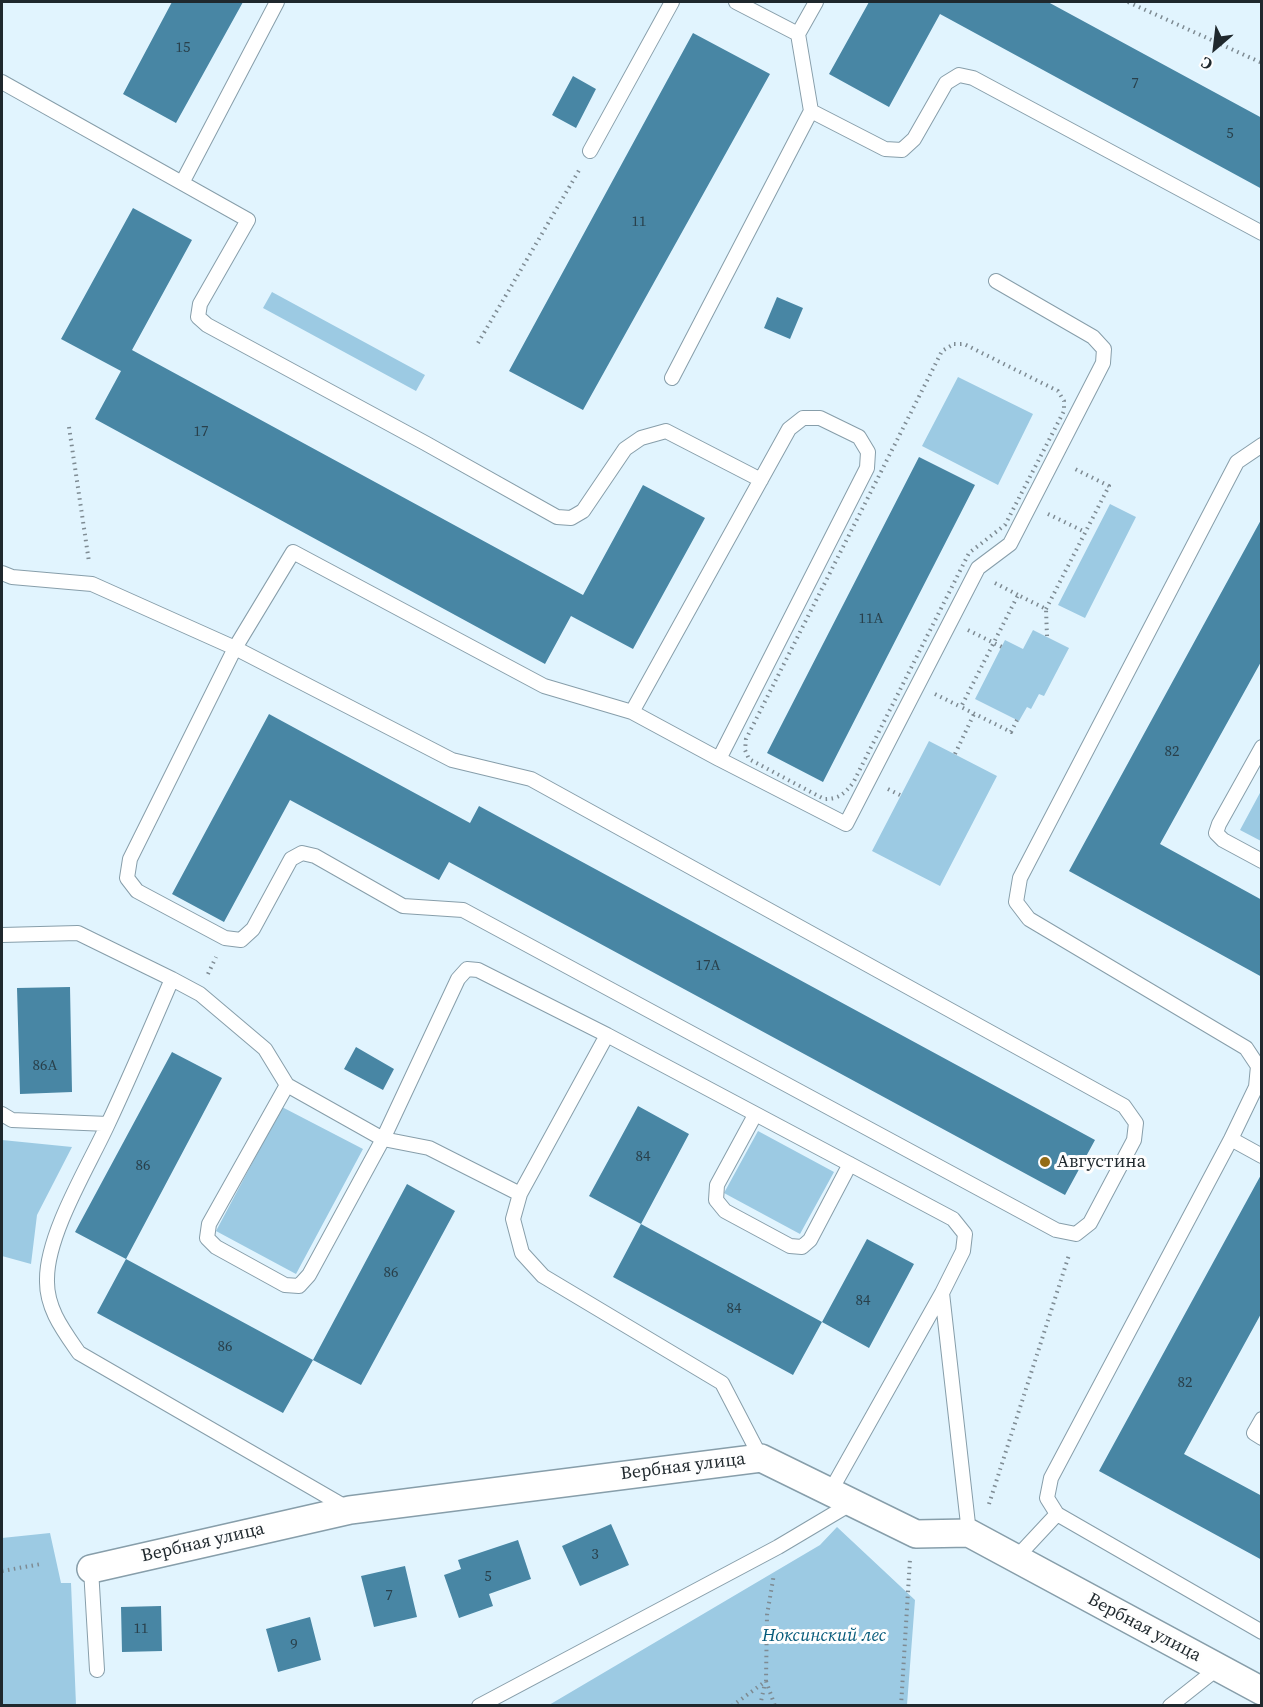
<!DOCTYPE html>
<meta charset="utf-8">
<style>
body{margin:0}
#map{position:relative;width:1263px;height:1707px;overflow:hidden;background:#e1f4fe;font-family:"Source Serif 4",serif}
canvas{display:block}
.frame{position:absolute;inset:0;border:3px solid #1f282d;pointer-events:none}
.north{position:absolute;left:1185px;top:18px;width:60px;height:60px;-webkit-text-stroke:4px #fefefe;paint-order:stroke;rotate:208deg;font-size:16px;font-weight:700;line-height:24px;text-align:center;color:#1f282d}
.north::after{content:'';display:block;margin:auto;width:21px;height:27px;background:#1f282d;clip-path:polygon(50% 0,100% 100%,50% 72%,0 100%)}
</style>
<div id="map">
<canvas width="1263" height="1707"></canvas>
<div class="frame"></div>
<div class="north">С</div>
</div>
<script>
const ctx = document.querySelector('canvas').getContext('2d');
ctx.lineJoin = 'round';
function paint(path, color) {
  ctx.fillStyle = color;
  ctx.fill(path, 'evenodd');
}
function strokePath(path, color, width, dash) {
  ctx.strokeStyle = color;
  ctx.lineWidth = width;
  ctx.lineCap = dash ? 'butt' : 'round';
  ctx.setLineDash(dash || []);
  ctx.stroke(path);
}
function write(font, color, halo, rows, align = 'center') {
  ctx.font = font + ' "Source Serif 4",serif';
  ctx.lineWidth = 6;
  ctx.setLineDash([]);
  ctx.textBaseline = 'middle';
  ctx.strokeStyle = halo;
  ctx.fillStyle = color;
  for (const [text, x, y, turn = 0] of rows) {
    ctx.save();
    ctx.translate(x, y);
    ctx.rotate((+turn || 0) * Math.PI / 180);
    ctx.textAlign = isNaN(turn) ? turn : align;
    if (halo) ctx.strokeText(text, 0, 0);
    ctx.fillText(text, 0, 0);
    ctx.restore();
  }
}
paint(new Path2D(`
 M272,292l153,83 -9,16 -153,-83z
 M958,377l75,37 -35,71 -76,-39z
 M1110,504l26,13 -51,101 -27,-13z
 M1033,630l36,18 -25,48 -5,-2 -8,15 -4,-2 -8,14 -44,-22 30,-59 18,9z
 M929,741l68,35 -57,110 -68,-35z
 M1261,791v50l-21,-11z
 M282,1107l81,42 -67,125 -80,-43z
 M758,1131l76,41 -34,62 -76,-41z
 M2,1140l70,7 -35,68 -6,49 -29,-8z
 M837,1527l78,73 -8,105h-358l271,-160z
 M50,1533l11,50h10l5,122h-74v-167z`), '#9ccae3');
paint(new Path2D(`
 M172,2h71l-67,121 -53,-29z
 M869,2h179l214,116v71l-322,-175 -51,93 -60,-33z
 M693,33l77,41 -187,336 -74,-39z
 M573,76l23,13 -20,39 -24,-13z
 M133,208l59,32 -60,110 451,245 60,-110 62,33 -72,131 -62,-33 -26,48 -450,-245 26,-48 -60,-32z
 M777,297l26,11 -13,31 -26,-11z
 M919,457l56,28 -152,297 -56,-29z
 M1262,518v142l-102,184 102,56v77l-193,-106z
 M269,714l201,109 9,-17 616,334 -30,55 -616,-333 -10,18 -149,-80 -66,122 -52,-28z
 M70,987l2,105 -52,2 -3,-106z
 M356,1047l38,22 -11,21 -39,-21z
 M172,1052l50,26 -96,181 -51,-27z
 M638,1106l51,28 -48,90 181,98 -29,53 -180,-98 28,-53 -52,-28z
 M1262,1173v139l-78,142 78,42v64l-163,-89z
 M407,1184l48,27 -94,174 -48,-25 -30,53 -186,-100 29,-54 187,101z
 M867,1239l47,25 -45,84 -47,-26z
 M611,1524l18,41 -49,21 -18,-40z
 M518,1540l13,39 -42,15 4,12 -34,12 -15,-43 17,-6 -3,-9z
 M405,1566l12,51 -43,10 -13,-51z
 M161,1606l1,45 -40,1 -1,-45z
 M310,1617l11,43 -43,12 -12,-43z`), '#4886a4');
const lane = new Path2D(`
 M736,2l62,32
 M816,2l-18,32 13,77 74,38 17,1 12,-11 32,-56 13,-8 14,3 289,155
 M2,82l246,138 -48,84 -2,13 9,8 218,118 132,74 14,1 12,-7 42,-62 16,-11 25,-7 95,49
 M590,151l82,-149
 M182,183l95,-181
 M672,378l139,-267
 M1262,445l-25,17 -217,416 -4,24 13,17 217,129 12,18 -2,21 -25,52 -180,339 -4,20 10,16 205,118
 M2,573l10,4 80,7 143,64 217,112 79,19 593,327 12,17 -2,17 -44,83 -14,11 -20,-4 -593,-320 -60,-4 -88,-50 -13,-3 -11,6 -38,70 -12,11 -16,-2 -88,-47 -10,-13 3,-19 105,-211 58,-96 251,134 88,26 87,47
 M632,712l157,-283 14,-11h17l39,19 9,15 -1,16 -148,291 127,65 132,-256 32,-24 93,-181 1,-14 -11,-12 -97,-56
 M1262,747l-43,77 -3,9 7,7 39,21
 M2,935l76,-2 94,46
 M287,1085l-78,139 -2,14 9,9 69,38 14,1 10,-11 74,-136 46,9 91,46
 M2,1114l10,6 96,4
 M755,1115l-38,70 -1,15 9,11 65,35 12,1 8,-7 40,-76
 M1231,1139l31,17
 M1262,1419l-8,14 8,5
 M761,1458l-39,-75 -179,-107 -21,-23 -9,-34 7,-25 87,-159 346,184 12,15 -2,17 -21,42 27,240
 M830,1492l112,-199
 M349,1509l-270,-156c-16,-23 -33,-45 -32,-74 0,-45 41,-112 60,-153 23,-49 44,-98 65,-147l28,15 65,55 22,36 96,54 75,-160 9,-10 11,1 129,65
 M1016,1558l41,-44
 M91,1569l6,101
 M479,1706l299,-159 74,-44
 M1170,1706l48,-38`);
const street = new Path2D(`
 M91,1569l259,-59 411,-52 155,76 53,-1 293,158`);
strokePath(lane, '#879eaa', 16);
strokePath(street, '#879eaa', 30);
strokePath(new Path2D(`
 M1128,2l134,61
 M478,343l103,-176
 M954,344h10l94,47 6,10v10l-59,114 -36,28 -116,230c-9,11 -14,16 -29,16l-75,-40 -4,-9 1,-11 196,-388z
 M69,427l20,135
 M1048,514l37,18
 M995,583l23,12
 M1046,609l63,-123 -36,-18
 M968,630l34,17
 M935,694l26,13
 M1017,720l-6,12 -50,-25 57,-112 28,14 1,27
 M955,754l19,-40
 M888,789l12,6
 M208,974l8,-17
 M989,1504l80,-249
 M2,1571l39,-7
 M766,1681l9,25
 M732,1706l34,-25 1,-66 7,-41
 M760,1706l5,-23
 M901,1706l9,-147`), '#7e8b93', 4, [1.5, 4.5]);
strokePath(lane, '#fff', 14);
strokePath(street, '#fff', 27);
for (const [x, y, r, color] of [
 [1045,1162,6,"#946c15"]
]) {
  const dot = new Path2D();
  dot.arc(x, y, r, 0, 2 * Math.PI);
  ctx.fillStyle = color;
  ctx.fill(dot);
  strokePath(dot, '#fefefe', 2);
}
write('15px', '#29404b', null, [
 ["15",183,48],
 ["7",1135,84],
 ["5",1230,134],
 ["11",639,222],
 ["17",201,432],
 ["11А",871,619],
 ["82",1172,752],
 ["17А",708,966],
 ["86А",45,1066],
 ["84",643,1157],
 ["86",143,1166],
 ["86",391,1273],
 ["84",863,1301],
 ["84",734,1309],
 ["86",225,1347],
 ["82",1185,1383],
 ["3",595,1555],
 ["5",488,1577],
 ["7",389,1596],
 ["11",141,1629],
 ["9",294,1645]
]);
write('18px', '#1f282d', '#fefefe', [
 ["Августина",1057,1162]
], 'left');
write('18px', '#1f282d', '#fefefe', [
 ["Вербная улица",683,1467,-7],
 ["Вербная улица",203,1543,-13],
 ["Вербная улица",1144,1628,28]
]);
write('italic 18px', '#055a7a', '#fefefe', [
 ["Ноксинский лес",824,1636]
]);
</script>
